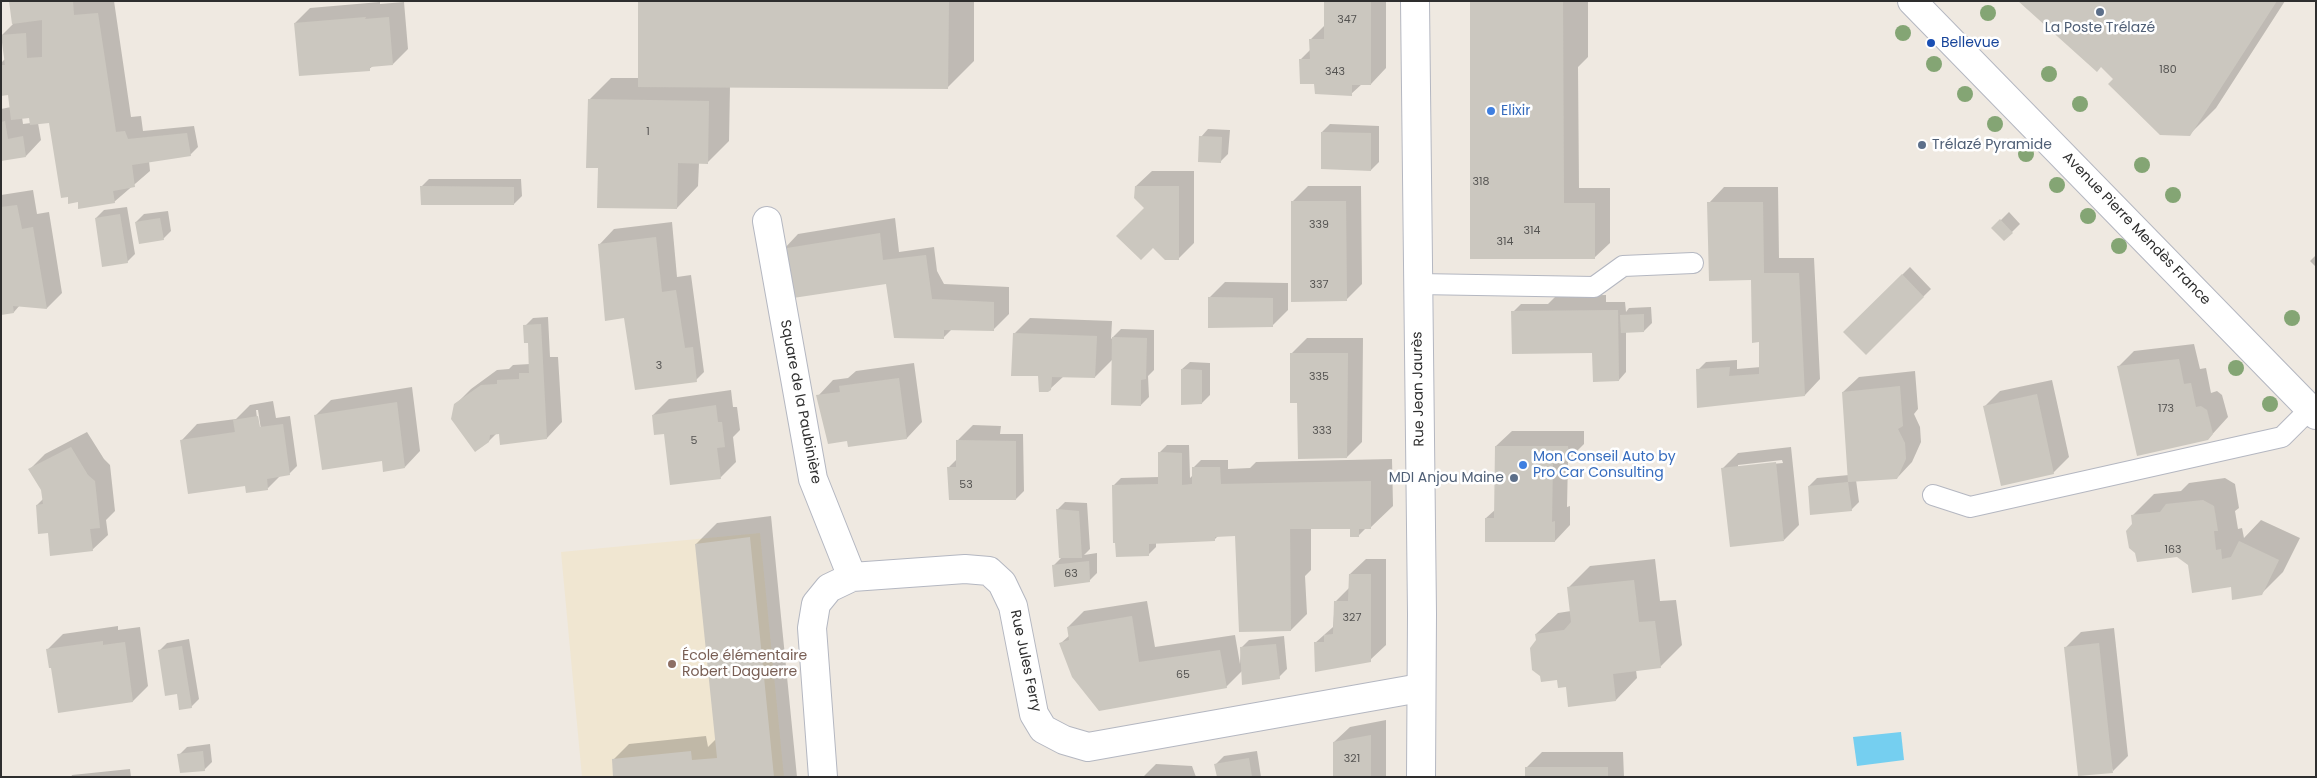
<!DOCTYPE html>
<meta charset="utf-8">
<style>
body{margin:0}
#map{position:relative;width:2317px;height:778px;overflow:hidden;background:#efe9e1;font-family:Poppins,sans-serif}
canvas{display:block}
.frame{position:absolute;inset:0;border:2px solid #2e2e2e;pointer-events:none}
</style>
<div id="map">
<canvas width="2317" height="778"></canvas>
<div class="frame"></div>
</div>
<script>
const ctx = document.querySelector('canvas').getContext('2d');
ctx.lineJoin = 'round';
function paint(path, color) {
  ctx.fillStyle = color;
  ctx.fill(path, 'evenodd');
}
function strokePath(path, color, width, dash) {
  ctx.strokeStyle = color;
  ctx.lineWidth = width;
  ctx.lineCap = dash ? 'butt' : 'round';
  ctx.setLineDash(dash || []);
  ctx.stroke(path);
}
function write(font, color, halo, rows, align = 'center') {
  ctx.font = font + ' Poppins,sans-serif';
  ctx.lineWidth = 5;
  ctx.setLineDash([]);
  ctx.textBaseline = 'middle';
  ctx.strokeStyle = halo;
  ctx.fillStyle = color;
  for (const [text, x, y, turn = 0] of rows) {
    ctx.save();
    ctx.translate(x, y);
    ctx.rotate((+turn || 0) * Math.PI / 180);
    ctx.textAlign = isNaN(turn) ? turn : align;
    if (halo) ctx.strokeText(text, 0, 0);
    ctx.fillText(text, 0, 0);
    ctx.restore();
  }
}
paint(new Path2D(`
 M760,533l24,244h-202l-21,-225z`), '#f0e6d1');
paint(new Path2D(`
 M1901,732l3,28 -47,6 -4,-29z`), '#75cff0');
paint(new Path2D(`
 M10,1h104l17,116 10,-1 2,15 51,-5 4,21 -8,8 -41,6 1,10 -36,31 -45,-6 -19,-74 -12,1 3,17 -15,16 -25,4v-51l10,-2 -2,-13 -8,1v-32l4,-4 -3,-24 11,-11zM22,117h8l1,6 -8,1z
 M639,1h335v60l-26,26 -218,-1 -1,55 -22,22h-8l-1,23 -21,22 -78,-41 -10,-67 22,-22h28z
 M1325,1h61v67l-15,16h-9l-11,10 -35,-11 -15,-24 10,-10 -1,-9 15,-15z
 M1471,1h117v56l-10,10 1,121h31v55l-16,15h-123z
 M2020,1h265l-69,107 -26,26 -76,-55 -12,-13z
 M380,2v2l24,-2 4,47 -15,15 -20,2 -4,3 -74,-46 15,-15z
 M1330,124l49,2v36l-8,8 -49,-38z
 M1208,129l22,1 -2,24 -8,8 -19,-25z
 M1152,171h42v72l-15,15 -33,-51 -10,-21z
 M429,179h92l1,17 -8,8 -93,-17z
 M1308,186h53l1,98 -16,16 -54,-98z
 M1724,187h54l1,71h35l6,121 -15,16 -107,-25 8,-8 31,-2v9l24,-2 -1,-27 -8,-61 -43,-76z
 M33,190l4,24 12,-2 13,81 -15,15 -27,-3 -6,7 -13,2v-119z
 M127,207l8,47 -8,8 -31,-44 8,-8z
 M168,211l3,20 -8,8 -27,-17 8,-8z
 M2009,212l11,12 -16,16 -11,-12z
 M895,218l4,34 35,-5 3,24 7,13 65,3v27l-16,16 -41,-1 -9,9 -56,-57 -104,-31 15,-16z
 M672,222l5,55 14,-2 13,97 -8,8 -97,-135 15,-16z
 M2316,255v12l-6,-6z
 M1910,267l21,22 -65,64 -21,-21z
 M1225,282l63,1v27l-16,16 -63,-28z
 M1606,295v7h19l1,10 3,-4 22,-1 1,16 -8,8h-18v41l-7,8 -26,-30 -80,-38 8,-8h27l8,-8z
 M548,317l2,40h8l4,65 -15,16 -50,-5 -8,8 -34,-36 16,-16 26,-19 12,-1 4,-4 17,-1 -1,-22 -4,-16 8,-8z
 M1030,318l82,3 -1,18 10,-10 33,1v40l-6,6 1,21 -8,8 -28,-46 -18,18 -31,-1 -14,13 -11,-14 -25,-41z
 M1307,338h56l-1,104 -15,15 -49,-56 -7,-47z
 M2194,344l6,25 6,-1 5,25 6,-2 5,4 6,22 -20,22 -89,-73 15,-15z
 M1190,362l20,1v32l-8,8 -20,-34z
 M914,363l8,59 -15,16 -59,2 -30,-44 15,-16 15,-2 8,-7z
 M1915,371l3,38 -4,5 6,13 1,15 -9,20 -15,16 -41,2 3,22 -8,8 -42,-24 8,-8 32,-3 -6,-83 16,-15z
 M2052,380l17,77 -16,16 -69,-66 16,-16z
 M412,387l8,64 -15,16 -22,-8 -68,-43 16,-16z
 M731,390l2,17h4l3,23 -7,7 3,25 -16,16 -67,-63 16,-16z
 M273,401l3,17 14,-2 7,50 -8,8 -8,1 -13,13 -22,-3 -64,-45 15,-16 39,-5 14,-14zM256,410h2l6,39h-3z
 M973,425l28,1 -1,8h23l1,57 -8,8 -68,-31 9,-9v-18z
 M1512,431h72v13l-16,16 -1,47 3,-1v19l-15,16 -69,-23 10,-9v-63z
 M87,432l17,27 6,6 5,46 -9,9 2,15 -16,15 -43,-18 -12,-27 6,-6 -1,-10 -12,-20 15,-15z
 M1167,445h22l1,33 3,-3v-7l8,-8h27v9l22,-1 6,-6 136,-3 1,47 -22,21h-4l-9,9 -7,-9 -40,1v42l-6,6 2,38 -16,16 -54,-98 -18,3 -4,4 -59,3v5l-8,8 -35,-69 8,-8 38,-1 1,-25z
 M1791,447l8,78 -15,15 -61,-72 15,-15zM1782,460l1,3 -45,4v-2z
 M2225,478l10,6 4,24 -4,3 3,18 4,-1 2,10 17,-18 39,18 -17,34 -22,22 -29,-8 -43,-22 -56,-40 -1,-8 22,-22 27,-3 8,-8z
 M1065,502l22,1 3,46 -6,6 13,-2v20l-8,8 -36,-15 9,-9 -5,-47z
 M771,516l26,261h-182l-2,-17 16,-16 77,-8 2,11 8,-8 -20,-195 21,-21z
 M1366,559h20v86l-16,15 -55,-17 18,-16 2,-25 15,-15v-13z
 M1655,559l5,42 16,-1 6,45 -22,22 -24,3 1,8 -21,22 -49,-14 -9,-8 -21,-38 -1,-6 22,-21 13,-2 -3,-23 22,-22z
 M1147,601l8,46 80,-12 5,29 1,-16 8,-8 35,-4 3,33 -8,8 -37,-6 -16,16 -165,-44 9,-8 -2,-8 16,-16z
 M118,626v4l22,-3 8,59 -15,15 -81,-35 -5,-16 16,-16z
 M2114,628l14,128 -15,15 -48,-123 16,-16z
 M189,639l10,60 -8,8 -32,-56 8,-8z
 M1386,720v57h-51l-1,-35 16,-15z
 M210,744l2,18 -8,8 -25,-15 8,-8z
 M1257,751l4,26h-43l-2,-13 8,-8z
 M1542,752h81l1,25h-98l1,-10z
 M1156,764l36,2 4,11h-53z
 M130,769l1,8h-60l1,-2z`), '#0003');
paint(new Path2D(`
 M9,1h64l1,14 24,-2 18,119 9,-1 3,8 59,-6 4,23 -59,9 3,22 -22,4 2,12 -37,6v-7l-10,2v-7l-7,1 -12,-75 -19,2 -1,-7 -18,2 -3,-25 -7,1v-31h4l-4,-30 25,-2 1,25 15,-1v-37l-30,4z
 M638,1h311l-1,88 -310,-2z
 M1324,1h47v84h-19v11l-37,-2 -1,-10h-14l-1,-25h11l-1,-20h15z
 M1470,1h93l1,202h31v56h-125z
 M2018,1h259l-87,135 -30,-1 -52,-51 5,-5 -12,-12 -4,5z
 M366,17l-1,2 24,-2 4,48 -23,2v4l-71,5 -5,-53z
 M588,99l121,2 -1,63 -30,-1 -1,46 -80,-1 1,-40h-12z
 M5,121l3,18 15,-3 3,21 -25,4v-39z
 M1321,132l50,1v38l-50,-2z
 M1199,136l23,1 -1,26 -23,-1z
 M420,186l94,1v18h-93z
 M1135,186h44v74h-14l-12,-12 -12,12 -25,-24 28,-28 -10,-10z
 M1291,201h55l1,100 -56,1z
 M1707,202h56l1,71h35l6,123 -108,12 -1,-39 34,-2 -1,9 30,-2v-32l-7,1 -1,-63 -42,1z
 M17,205l5,24 11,-2 14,82 -34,-3 1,7 -13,2v-108z
 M120,214l8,49 -26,4 -7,-49z
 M160,218l4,22 -25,4 -4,-22z
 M2000,219l13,14 -9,8 -13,-13z
 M880,233l3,27 43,-5 6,44 62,3v29l-50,-1v9l-50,-1 -8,-54 -93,14 -12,-49z
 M656,237l6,55 14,-2 9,58 8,-1 4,35 -62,8 -11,-72 -19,3 -7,-77z
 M1902,274l22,23 -58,58 -23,-23z
 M1208,297l65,1v29l-65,1z
 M1618,310l1,71 -26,1 -1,-29 -80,1 -1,-43z
 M1644,314v18l-23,1 -1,-18z
 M541,324l6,115 -47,6 -1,-11 -9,1 -1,7 -14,10 -24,-33 3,-15 27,-19 16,-1v-4l22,-1v-6h10l-1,-30h-4l-1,-18z
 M1013,333l84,3 -2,42 -43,-1 -1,13 -3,2h-9l-1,-16h-27z
 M1112,337l35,1 -1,41 -5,1v26l-30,-1z
 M1290,353h58l-1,105 -49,1 -1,-56h-7z
 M2179,359l5,25 7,-1 5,24 5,-1 6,4 6,24 -5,6 -71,16 -20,-90z
 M1181,369l21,1v34l-21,1z
 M899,378l8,61 -59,8 -1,-6 -19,3 -12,-49 24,-3 -1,-6z
 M1900,386l3,40 -5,3 7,14 1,16 -9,20 -49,3 -6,-90z
 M2037,394l17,80 -53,12 -18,-80z
 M397,402l8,66 -22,4 -1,-11 -60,9 -8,-55z
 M716,405l2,17h4l3,25 -8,1 4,31 -51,6 -6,-51 -10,1 -2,-20z
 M258,416l2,11 23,-3 7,51 -23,4 1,11 -22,3 -1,-7 -57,8 -8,-54 55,-8 -2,-12z
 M956,440l60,1v59h-67l-2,-33h9z
 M1495,446h73l1,15h-16l-1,61 3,-1v21h-70v-24h9z
 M71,447l17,28 7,6 5,47 -10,1 3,22 -43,5 -2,-23 -10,1 -2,-29 7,-1 -2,-14 -13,-21z
 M1158,452l24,1v32l10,-1v-17h28l1,17 150,-3v48h-12v8h-9v-8h-60l1,102 -52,1 -4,-96 -20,1v4l-66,3v12l-33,1 -1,-14h-2l-1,-58 46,-1z
 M1776,462l8,79 -54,6 -9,-79z
 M1848,482l4,29 -42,4 -2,-29z
 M2203,500l11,6 4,25h-4l2,19 5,-1 1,10 9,-2 8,-16 40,19 -17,35 -30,5 -1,-13 -39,6 -4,-28 -11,-8 -40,5 -2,-9 -6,-5 -3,-17 6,-7 -1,-9 29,-3 6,-8z
 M1056,509l23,2 3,47h-23z
 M750,537l24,240h-161l-1,-18 79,-8 1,9 25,-2 -22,-214z
 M1089,561l1,21 -36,5 -2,-22z
 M1349,574h22v88l-56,10 -1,-30h10v-7l9,-1 1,-33h14z
 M1634,580l5,42 16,-1 6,47 -48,6 3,27 -48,6 -2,-20 -8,1 -1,-8 -16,2 -1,-6 -8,-6 -2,-22 6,-8 -1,-6 29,-4 7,-8 -4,-35z
 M1132,616l7,46 81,-12 7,38 -128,23 -27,-34 -13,-34 10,-3 -2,-13z
 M103,641v4l22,-3 8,60 -75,11 -7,-45h-2l-3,-19z
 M2099,643l14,130 -35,3 -14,-129z
 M1276,644l4,35 -38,6 -2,-38z
 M182,646l10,62 -13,2 -2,-16 -12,2 -7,-46z
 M1371,735v42h-38v-35z
 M203,751l2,20 -25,2 -3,-19z
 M1249,758l3,19h-35l-3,-13z
 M1525,767h83v10h-83z`), '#cbc7bf');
const service = new Path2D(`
 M1418,284l176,3 29,-21 70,-3
 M1933,495l37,12 312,-70 28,-28`);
const minor = new Path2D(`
 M1912,1l404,414
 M767,221l46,258 39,98
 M823,777l-11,-149 4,-24 13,-16 23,-11 113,-8 24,2 13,12 11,23 21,108 9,15 21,11 24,7 332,-59`);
const secondary = new Path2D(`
 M1415,1l7,613 -1,163`);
strokePath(service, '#b4b7c1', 22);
strokePath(minor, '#b4b7c1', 30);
strokePath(secondary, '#b4b7c1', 30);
strokePath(service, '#fff', 20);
strokePath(minor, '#fff', 28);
strokePath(secondary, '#fff', 28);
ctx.fillStyle = '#84a574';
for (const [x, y] of [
 [1988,13],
 [1903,33],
 [1934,64],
 [2049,74],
 [1965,94],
 [2080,104],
 [1995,124],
 [2026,154],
 [2142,165],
 [2057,185],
 [2173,195],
 [2088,216],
 [2119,246],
 [2292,318],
 [2236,368],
 [2270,404]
]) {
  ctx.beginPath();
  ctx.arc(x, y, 8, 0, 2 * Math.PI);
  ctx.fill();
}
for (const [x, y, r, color] of [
 [2100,12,5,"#5c6f8a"],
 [1931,43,5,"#1a4fb4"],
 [1491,111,5,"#3f7fe0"],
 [1922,145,5,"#5c6f8a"],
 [1523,465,5,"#3f7fe0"],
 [1514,478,5,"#5c6f8a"],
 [672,664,5,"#8d6e63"]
]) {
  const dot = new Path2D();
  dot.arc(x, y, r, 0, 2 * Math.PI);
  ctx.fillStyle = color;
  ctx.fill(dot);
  strokePath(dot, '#fff', 2);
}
write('11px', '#555452', null, [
 ["347",1347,20],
 ["180",2168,70],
 ["343",1335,72],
 ["1",648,132],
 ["318",1481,182],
 ["339",1319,225],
 ["314",1532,231],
 ["314",1505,242],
 ["337",1319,285],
 ["3",659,366],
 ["335",1319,377],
 ["173",2166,409],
 ["333",1322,431],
 ["5",694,441],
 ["53",966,485],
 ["163",2173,550],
 ["63",1071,574],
 ["327",1352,618],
 ["65",1183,675],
 ["321",1352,759]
]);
write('14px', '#4e5e75', '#fff', [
 ["La Poste Trélazé",2100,28],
 ["Trélazé Pyramide",1932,145,"left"],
 ["MDI Anjou Maine",1504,478,"right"]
]);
write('14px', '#164399', '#fff', [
 ["Bellevue",1941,43]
], 'left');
write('14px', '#366cbe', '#fff', [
 ["Elixir",1501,111],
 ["Mon Conseil Auto by",1533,457],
 ["Pro Car Consulting",1533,473]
], 'left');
write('14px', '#2e2e2e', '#fff', [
 ["Avenue Pierre Mendès France",2136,229,46],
 ["Rue Jean Jaurès",1419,389,-91],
 ["Square de la Paubinière",800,402,79],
 ["Rue Jules Ferry",1025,661,78]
]);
write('14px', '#785e54', '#fff', [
 ["École élémentaire",682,656],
 ["Robert Daguerre",682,672]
], 'left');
</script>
